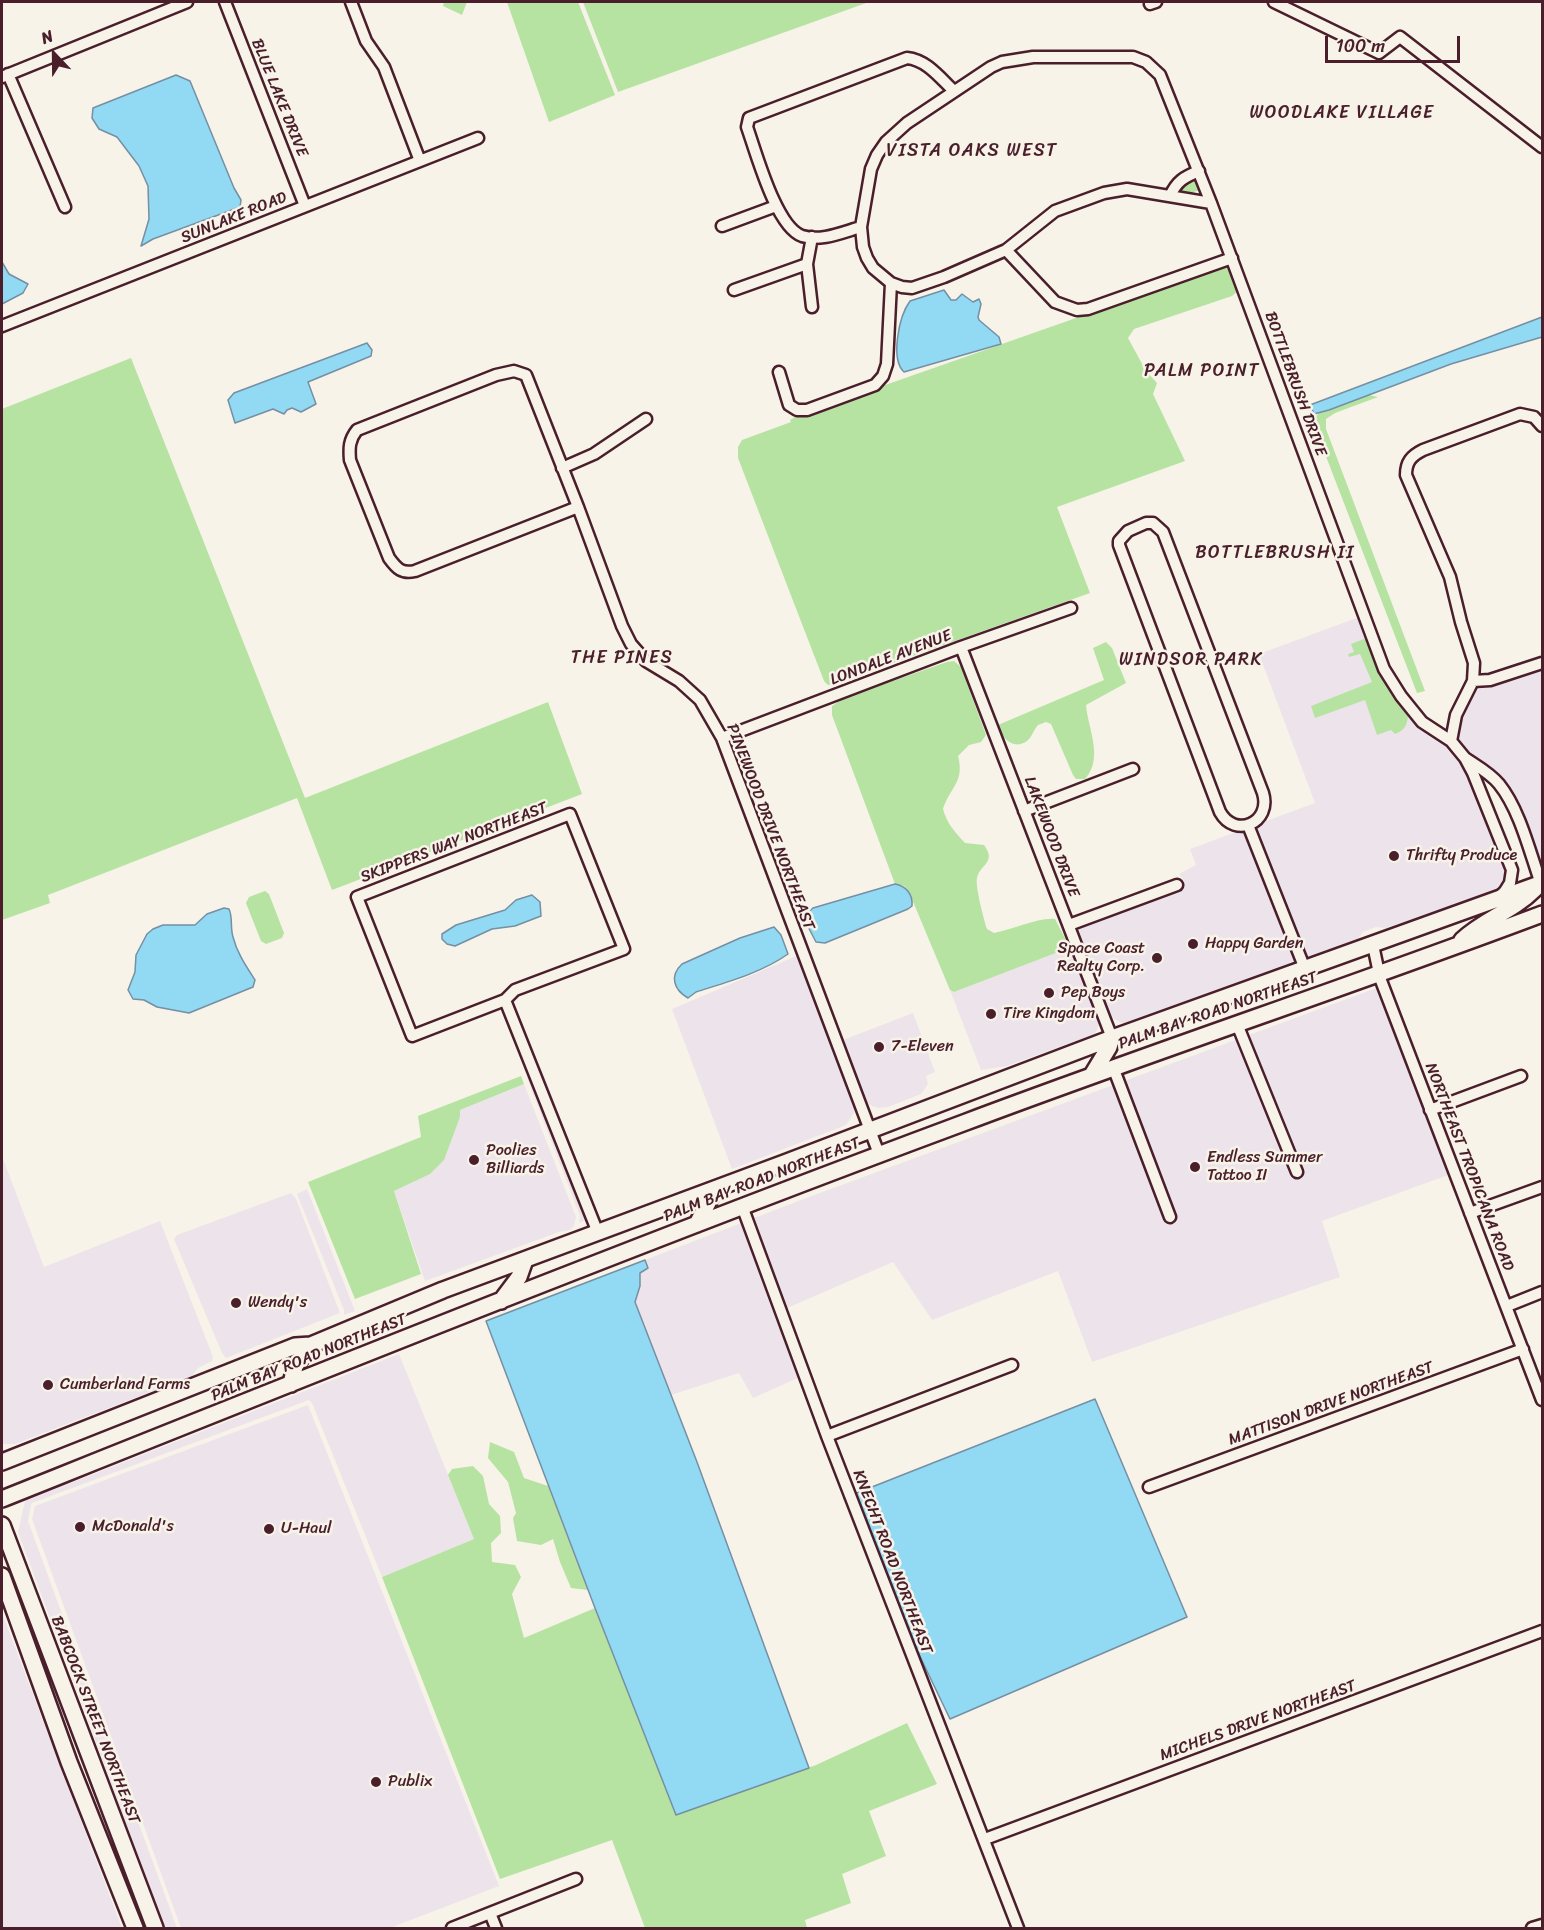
<!DOCTYPE html>
<style>
body{margin:0}
#map{position:relative;width:1544px;height:1930px;overflow:hidden;background:#f7f3e8;font-family:Sriracha,sans-serif}
canvas{display:block}
.frame{position:absolute;inset:0;border:3px solid #4a1f2b;pointer-events:none}
.north{position:absolute;left:24px;top:24px;width:60px;height:60px;-webkit-text-stroke:4px #f7f3e8;paint-order:stroke;rotate:338deg;font-size:16px;font-weight:700;line-height:24px;text-align:center;color:#4a1f2b}
.north::after{content:'';display:block;margin:auto;width:21px;height:27px;background:#4a1f2b;clip-path:polygon(50% 0,100% 100%,50% 72%,0 100%)}
.scale{position:absolute;left:1325px;top:36px;width:135px;height:27px;box-sizing:border-box;border:3px solid #4a1f2b;border-top:0;padding-left:8px;font-size:18px;line-height:21px;white-space:nowrap;color:#4a1f2b;-webkit-text-stroke:4px #f7f3e8;paint-order:stroke}
</style>
<div id="map">
<canvas width="1544" height="1930"></canvas>
<div class="frame"></div>
<div class="north">N</div>
<div class="scale">100 m</div>
</div>
<script>
const ctx = document.querySelector('canvas').getContext('2d');
ctx.lineJoin = 'round';
function paint(path, color) {
  ctx.fillStyle = color;
  ctx.fill(path, 'evenodd');
}
function strokePath(path, color, width, dash) {
  ctx.strokeStyle = color;
  ctx.lineWidth = width;
  ctx.lineCap = dash ? 'butt' : 'round';
  ctx.setLineDash(dash || []);
  ctx.stroke(path);
}
function write(font, color, halo, rows, align = 'center') {
  ctx.font = font + ' Sriracha,sans-serif';
  ctx.lineWidth = 5;
  ctx.setLineDash([]);
  ctx.textBaseline = 'middle';
  ctx.strokeStyle = halo;
  ctx.fillStyle = color;
  for (const [text, x, y, turn = 0] of rows) {
    ctx.save();
    ctx.translate(x, y);
    ctx.rotate((+turn || 0) * Math.PI / 180);
    ctx.textAlign = isNaN(turn) ? turn : align;
    if (halo) ctx.strokeText(text, 0, 0);
    ctx.fillText(text, 0, 0);
    ctx.restore();
  }
}
paint(new Path2D(`
 M1362,616l33,80 13,19 33,23 17,17 9,14 37,93 3,18 -5,6 -43,17 -73,25 -10,-1 -13,5 -5,7 -26,10 -208,74 -5,-1 -6,-4 -5,-7 -31,-82 3,-6 91,-32 7,1 4,-5 2,-6 -5,-7 17,-9 -6,-16 125,-46 -56,-149z
 M1542,668v198l-57,-101 -22,-16 -6,-10 -1,-7 10,-32 8,-14 21,-2z
 M1067,942l4,1 30,77 -6,14 -88,32 -26,4 -31,-80 4,2 111,-43z
 M801,954l54,149 -1,10 -8,12 -114,44 -60,-160z
 M1382,986l25,80 13,-5 39,110 -137,50 18,56 -248,85 -34,-91 -126,49 -39,-58 -115,50 22,65 -47,21 -14,-25 -68,22 -36,-93 5,-16v-13l8,-5 -3,-8 156,-60z
 M913,1013l22,59 -9,4 2,8 -7,10 -33,13 -9,1 -7,-2 -6,-4 -3,-7 -20,-55z
 M541,1068l57,147 -19,8 1,-7 -53,-138 2,-6z
 M524,1084l52,133 -2,9 -4,4 -11,2 -134,49 -31,-90 35,-17 24,-42 7,-15v-7z
 M2,1156l42,111 116,-46 53,136 -1,4 -14,7 -6,8 -159,61 -18,7h-13z
 M307,1189l48,122 -11,4v-5l-47,-116z
 M291,1193l5,6 44,114 -114,45 -4,-5 -48,-114 3,-4z
 M399,1354l75,185 -92,38 -70,-174 -3,-3 -277,103 -1,2 -3,16 149,407h-12l-147,-396 7,-31z
 M308,1405l191,481 -109,42h-209l-149,-409 3,-13z
 M2,1613l120,315h-120z`), '#ede4eb');
paint(new Path2D(`
 M444,2h23l-5,13 -19,-9z
 M507,2h71l37,93 -66,27z
 M583,2h286l-251,90z
 M1193,179l5,1 4,9 -16,6 -6,-1 -3,-4 6,-6z
 M1227,265l12,25 -7,6 -98,33 -6,9 18,33 11,12 -4,11 32,67 -128,46 33,86 -256,91 -6,1 -4,-4 -86,-223v-11l4,-7 49,-18 -1,-2 7,-4z
 M131,358l174,440 243,-96 34,92 -250,96 -35,-92 -249,97 2,8 -48,17v-511z
 M1369,395l9,2 -43,16 -9,6v10l99,262 -8,2 -105,-273 7,-7z
 M1364,639l8,2 36,71c0,11 -2,18 -13,22l-4,-4 -14,5 -12,-35 -50,18 -4,-12 61,-24 -12,-28 -11,3 -1,-3 6,-2 -3,-8z
 M1106,642l6,6 14,35 -40,22c2,24 18,53 -1,74h-9l-3,-4 -22,-51 -5,-2 -8,3c-4,4 -6,12 -11,16 -14,10 -26,-4 -29,-16l106,-45 -11,-32z
 M954,661l7,6 25,68 -5,7 -12,3 -11,11c7,26 -8,31 -15,53 4,15 12,23 22,34l19,2c13,18 -4,19 -7,33 -2,8 7,42 10,51l7,4c17,-3 46,-16 61,-14l12,23 -1,7 -112,43 -4,-2 -41,-98 -5,-6 -9,-2 -63,-169v-9l12,-8 103,-36z
 M265,891l4,3 15,39 -2,5 -16,6 -5,-3 -15,-38 3,-6z
 M521,1076l3,8 -64,26v7l-16,43 -14,14 -36,17 27,83 -66,25 -47,-117 113,-45 -3,-21z
 M490,1442l24,10 10,26 24,8 40,104 -17,-2 -11,-26 -7,-23 -12,6 -24,-4 -4,-23 3,-5 -8,-31 -20,-24z
 M473,1466l10,10 6,28 11,12 1,17 -10,10 1,19 23,3 6,12 -9,17 12,44 71,-30 81,207 140,-50 91,-42 30,61 -68,27 17,45 -44,18 9,29 -46,17 2,8h-162l-33,-88 -112,39 -118,-302 92,-38 -26,-64 4,-6z`), '#b6e3a2');
const water = new Path2D(`
 M176,75l14,6 44,107 7,12 -1,7 -87,32 -12,7 8,-27 -1,-33 -9,-20 -22,-29 -18,-8 -7,-11 1,-10z
 M2,262l7,12 19,10 -5,9 -21,11z
 M944,290l7,10h5l6,-6 11,8 6,-3 2,5 -3,13 1,3 20,17 2,7 -97,28c-14,-13 -5,-56 6,-71z
 M1542,317v20l-91,27 -122,46 -15,4 -4,-9z
 M367,343l5,7 -1,6 -63,26 8,22 -15,8 -9,-4 -5,2 -3,4 -11,-5 -38,14 -7,-23 6,-7z
 M895,884c11,2 18,10 17,22l-4,3 -83,34 -9,-1 -11,-21v-6l8,-7z
 M532,895l8,7 1,14 -26,10 -23,3 -37,17 -8,-2 -5,-5v-5l14,-9 49,-15 11,-10z
 M224,908l5,1c4,8 1,19 4,28 4,16 13,29 22,43l-2,7 -64,26 -32,-6 -13,-7 -11,-1 -5,-9 7,-18 1,-17 11,-21 6,-5 10,-4h32l12,-11z
 M774,927l7,8 7,19c-27,19 -61,28 -92,38l-8,6c-14,-8 -19,-22 -6,-34l58,-26z
 M645,1260l3,8 -8,5v13l-5,16 62,160 112,306 -133,47 -81,-207 -109,-287z
 M1095,1399l92,218 -237,102 -106,-221z`);
paint(water, '#92d9f3');
strokePath(water, '#758fa3', 1.5);
const street = new Path2D(`
 M225,2l80,204
 M351,2l15,39 18,26 36,94
 M1274,2l105,51 21,-16 142,110
 M1150,4l6,-2
 M8,74l57,133
 M2,77l185,-75
 M1170,196c7,-15 14,-19 29,-25
 M1211,203l-84,-14 -23,4 -49,18 -49,39 -62,27 -32,11 -10,-1 -11,-4 -18,-15 -6,-10 -4,-11 -2,-20 10,-58 6,-14 9,-13 21,-19 84,-56 11,-5 31,-5h100l13,5 14,13 51,128 173,466 17,27 21,26 29,19 14,17 8,15 39,97 -2,13 -5,8 -6,6
 M722,226l54,-20
 M861,227c-18,5 -40,15 -59,9 -26,-9 -46,-84 -55,-109l2,-9 158,-60c20,2 33,20 47,33
 M1006,250l49,52 22,8 11,-1 144,-51
 M807,264l5,43
 M734,290l73,-26 5,-27
 M2,326l476,-188
 M514,371l12,4 52,132 -163,64c-13,3 -18,-2 -26,-13l-39,-98c-1,-12 -1,-20 7,-30l139,-55z
 M779,372l10,33 8,5h10l68,-25 8,-9 4,-12 4,-81
 M1542,426l-8,-9 -14,-3 -97,36c-12,6 -17,12 -17,25l44,102 11,45 13,41 -1,18 17,-1 52,-17
 M562,468l32,-14 52,-35
 M578,507l44,119 9,18 15,17 33,20 21,19 22,38 157,416
 M1146,523h7l10,9 100,261c9,30 -28,46 -43,19l-101,-267v-4l9,-10z
 M961,647l151,391
 M722,738l239,-91 110,-39
 M1451,741l5,-26 17,-34
 M1465,758c12,8 25,15 34,26 21,26 31,69 42,100
 M1024,811l109,-42
 M570,814l54,135 -109,41 -10,10 -93,36 -55,-139z
 M1248,825l57,144
 M1069,925l108,-40
 M1373,945l7,33 162,422
 M505,1000l93,233
 M1237,1024l60,148
 M1113,1067l57,150
 M1430,1110l91,-34
 M742,1206l85,230 191,492
 M1470,1213l72,-26
 M1507,1306l35,-14
 M827,1436l185,-71
 M1149,1487l374,-138
 M985,1839l557,-208
 M490,1913l6,15
 M452,1928l124,-49
 M1532,1928l10,-3`);
const secondary = new Path2D(`
 M1462,940c24,-22 50,-28 73,-51
 M1092,1075l17,-28 3,-9
 M697,1224l18,-35
 M501,1301l18,-24 6,-17
 M291,1384l4,-18 16,-21
 M2,1462l293,-116 16,-1 132,-55 341,-127 328,-125 430,-155
 M2,1499c320,-128 641,-257 964,-377 191,-72 385,-136 576,-208
 M2,1525l153,403
 M2,1576l67,186 66,166`);
strokePath(street, '#4a1f2b', 15);
strokePath(secondary, '#4a1f2b', 20);
strokePath(street, '#f7f3e8', 10);
strokePath(secondary, '#f7f3e8', 15);
for (const [x, y, r, color] of [
 [1394,856,6,"#4a1f2b"],
 [1193,944,6,"#4a1f2b"],
 [1157,958,6,"#4a1f2b"],
 [1049,993,6,"#4a1f2b"],
 [991,1014,6,"#4a1f2b"],
 [879,1047,6,"#4a1f2b"],
 [474,1160,6,"#4a1f2b"],
 [1195,1167,6,"#4a1f2b"],
 [236,1303,6,"#4a1f2b"],
 [48,1385,6,"#4a1f2b"],
 [80,1527,6,"#4a1f2b"],
 [269,1529,6,"#4a1f2b"],
 [376,1782,6,"#4a1f2b"]
]) {
  const dot = new Path2D();
  dot.arc(x, y, r, 0, 2 * Math.PI);
  ctx.fillStyle = color;
  ctx.fill(dot);
  strokePath(dot, '#f7f3e8', 2);
}
write('16px', '#4a1f2b', '#f7f3e8', [
 ["BLUE LAKE DRIVE",279,98,68],
 ["SUNLAKE ROAD",234,218,-22],
 ["BOTTLEBRUSH DRIVE",1295,384,70],
 ["LONDALE AVENUE",891,658,-21],
 ["PINEWOOD DRIVE NORTHEAST",770,827,69],
 ["LAKEWOOD DRIVE",1051,837,69],
 ["SKIPPERS WAY NORTHEAST",454,843,-21],
 ["PALM BAY ROAD NORTHEAST",1218,1011,-19],
 ["NORTHEAST TROPICANA ROAD",1469,1167,69],
 ["PALM BAY ROAD NORTHEAST",762,1180,-21],
 ["PALM BAY ROAD NORTHEAST",309,1358,-22],
 ["MATTISON DRIVE NORTHEAST",1331,1404,-20],
 ["KNECHT ROAD NORTHEAST",892,1562,69],
 ["BABCOCK STREET NORTHEAST",95,1720,69],
 ["MICHELS DRIVE NORTHEAST",1258,1721,-20]
]);
write('16px', '#4a1f2b', '#f7f3e8', [
 ["Thrifty Produce",1406,856],
 ["Happy Garden",1205,944],
 ["Space Coast",1145,949,"right"],
 ["Realty Corp.",1145,967,"right"],
 ["Pep Boys",1061,993],
 ["Tire Kingdom",1003,1014],
 ["7-Eleven",891,1047],
 ["Poolies",486,1151],
 ["Billiards",486,1169],
 ["Endless Summer",1207,1158],
 ["Tattoo II",1207,1176],
 ["Wendy's",248,1303],
 ["Cumberland Farms",60,1385],
 ["McDonald's",92,1527],
 ["U-Haul",281,1529],
 ["Publix",388,1782]
], 'left');
ctx.letterSpacing = '1.5px';
write('18px', '#4a1f2b', '#f7f3e8', [
 ["WOODLAKE VILLAGE",1342,113],
 ["VISTA OAKS WEST",972,151],
 ["PALM POINT",1202,371],
 ["BOTTLEBRUSH II",1275,553],
 ["THE PINES",622,658],
 ["WINDSOR PARK",1191,660]
]);
ctx.letterSpacing = '0px';
</script>
